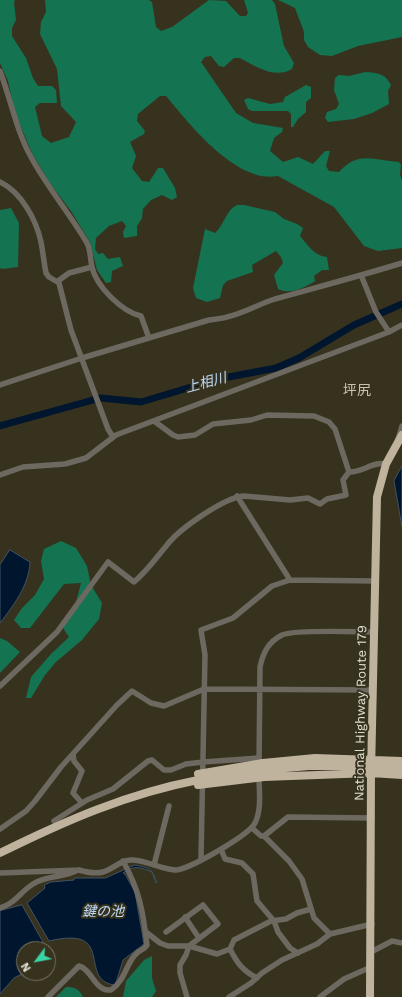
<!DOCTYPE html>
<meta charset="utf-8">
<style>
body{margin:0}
#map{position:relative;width:402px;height:997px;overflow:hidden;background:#37321e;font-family:"Work Sans",sans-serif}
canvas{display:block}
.north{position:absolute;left:16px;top:941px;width:40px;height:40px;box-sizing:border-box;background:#37321e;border:1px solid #7b7766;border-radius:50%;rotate:238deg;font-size:11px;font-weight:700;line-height:16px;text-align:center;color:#e0ded1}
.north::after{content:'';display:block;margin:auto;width:14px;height:18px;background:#39d4a5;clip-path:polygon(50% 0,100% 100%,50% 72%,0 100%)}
</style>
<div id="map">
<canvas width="402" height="997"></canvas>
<div class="north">N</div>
</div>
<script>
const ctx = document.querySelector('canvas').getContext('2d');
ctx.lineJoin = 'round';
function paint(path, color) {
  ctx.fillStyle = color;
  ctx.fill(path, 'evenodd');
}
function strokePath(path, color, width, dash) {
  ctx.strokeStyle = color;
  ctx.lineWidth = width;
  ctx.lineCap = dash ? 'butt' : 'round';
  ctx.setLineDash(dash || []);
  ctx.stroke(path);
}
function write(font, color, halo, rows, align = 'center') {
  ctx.font = font + ' "Work Sans","Noto Sans JP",sans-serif';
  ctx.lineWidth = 4;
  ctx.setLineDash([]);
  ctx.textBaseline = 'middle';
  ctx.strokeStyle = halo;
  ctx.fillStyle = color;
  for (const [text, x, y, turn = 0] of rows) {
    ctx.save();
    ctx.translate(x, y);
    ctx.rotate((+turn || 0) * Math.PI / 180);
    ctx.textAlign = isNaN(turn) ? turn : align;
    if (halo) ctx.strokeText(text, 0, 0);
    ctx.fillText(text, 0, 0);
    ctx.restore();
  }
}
paint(new Path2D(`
 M0,0h15l-1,2 2,18 -4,8v8l14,22 7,20 5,8h14l4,4 1,13h-17l-5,4 7,29 9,7 18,-6 7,-15 -15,-16 -4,-37 -17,-35 1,-12 5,-10 -1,-12h104l3,2 4,25 5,4 11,-4 37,-27 17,1 14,15h6l2,-3 -4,-13h28l3,4 9,42 10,17 -2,6c-17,10 -36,-2 -52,-11h-6l-10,9 -5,-1 -8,-10 -6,1 -4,5 35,51 17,10 30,5 -1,4 -8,6 -4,13 13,11 15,-5 15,7 12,-13h5l-4,15 3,5 10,1c20,-22 35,-11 60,-10l2,3 -1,10 2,5v68l-24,3 -14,-5 -30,-39 -56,-31c-41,8 -88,-51 -112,-80h-6l-22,18 -1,7 8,10 -1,3 -14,8 6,14 -4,12 10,13 7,1 9,-14h5l12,20 2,9 -5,3 -10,-5 -11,5 -8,9 -1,9 -5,8v10l-13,2 -1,-6 3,-6 -4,-5 -13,5 -13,12 -1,11 3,5 5,-1 5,6 12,-2 3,9 -11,5 -1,11 -5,1 -9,-13 -7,-28 -19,-31 -22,-29 -17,-29 -17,-40 -7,-32 -8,-18z
 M278,0h124v37l-44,9 -26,10 -12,-1 -12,-8 -4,-7v-8l-9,-24z
 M365,72c12,1 20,1 26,13l-3,6 1,13 -17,9 -18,6 -26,3 -3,-4 2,-6 9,-3 3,-5 -5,-14 1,-12 4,-3 10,1z
 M306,85l5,2v11l-5,4v10l-8,7 -5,8h-2v-13l-3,-3h-36l-4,-2 -4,-9 4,-2 22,6 13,-2 2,-5z
 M237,205h7l31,7 9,7 13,5 6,4 -3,8c8,9 14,20 27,21l2,13h-7l-8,6 1,5c-11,7 -24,14 -37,8l-4,-14 9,-12 -2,-6 -5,-6 -24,14 1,7 -26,9 -4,4 -3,13 -13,4 -11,-4 -3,-10 12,-59 10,4c9,-8 11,-23 22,-28z
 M11,208l8,15 -1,44 -16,2 -2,-1v-58z
 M61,541l15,7 11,18 4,19 11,18 -3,16 -17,21 -26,22 -11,13 -14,23h-5l5,-21 20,-23 18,-17 -6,-9 13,-26 5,-19 -17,1 -34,44h-9l-7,-8 8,-12 13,-13 9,-16 -3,-18 3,-12z
 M0,638l7,3 13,11 -20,21z
 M152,956v22l4,13 -4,6h-29l3,-16 18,-21z
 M66,987c9,0 13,2 17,10h-27z`), '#147351');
const water = new Path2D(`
 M402,466v61l-8,-46z
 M10,550l20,12c-1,23 -16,43 -30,61v-58z
 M135,865c15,3 16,3 22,17l-1,1 -4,-11c-11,-5 -19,-7 -29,1l2,1 10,18 9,52 -21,16 -7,23 -2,2c-37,-6 3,-60 -65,-44l-22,-38 18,-15 -1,-3 7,-3 23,-2v-2h31z
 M22,905l21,37 -10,7h-9v24l-10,5 -14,16v-83z`);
paint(water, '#00162f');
strokePath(water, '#435260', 1);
strokePath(new Path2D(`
 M0,426l93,-26 8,-2 40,4 77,-23 58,-11 23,-10 55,-33 48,-21`), '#00162f', 7);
strokePath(new Path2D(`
 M0,71c11,29 16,59 31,86 16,30 39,57 56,86 4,8 3,16 5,24 4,19 30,45 49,49l8,22
 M0,182c21,10 36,37 41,60 2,10 3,21 5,31l3,4 10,6 12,47 37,99 5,8
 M361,275l15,37 13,20
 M58,281l11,-8 23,-6
 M0,385l82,-27 127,-38c5,-1 12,-1 18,-3 17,-4 32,-13 48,-18 43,-12 85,-23 127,-36
 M154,421l19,14 5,2 17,-2 18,-11 38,-4 16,-5 47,1 15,6 6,7 14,43c13,1 24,-11 37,-8
 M398,439l4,-13
 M0,475l23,-8 42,-3 21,-6 30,-23 273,-103 13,-7
 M237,496l53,84
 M0,686l57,-54 51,-70 26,20c14,-12 22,-24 33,-37 12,-16 58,-48 77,-49l46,4 18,-2 12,6 7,-5 19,-4 -3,-15 6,-8
 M73,754l1,7 8,10 -9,22 9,10
 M259,767l1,-100c3,-14 8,-25 22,-32 13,-6 75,-3 93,-3
 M54,821l33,-21 26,-11 35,-28 4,-1 12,10h7l15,-6 17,-2 56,-4
 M252,828l9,8h3l25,25 13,18 12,39 16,16
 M0,829l26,-18 9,-10 26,-34 56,-62 15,-14 19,12 13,3 40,-17 169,1
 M264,836l24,-19 84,1
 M221,849l4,10 17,4 11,11 4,27 17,20 4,11 12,16 8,5
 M201,859l4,-204 -4,-25 32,-12 39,-32 18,-6 86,1
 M154,865l15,-59
 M0,873l79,-3c7,2 16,4 24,2 11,-3 18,-13 30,-12 15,1 28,9 42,10 12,1 74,-35 80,-47 7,-14 4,-32 4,-48
 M0,908c16,-5 20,-16 33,-24 15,-10 30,-5 45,-14
 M185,917l14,21
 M146,932l14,11 8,3h21l28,8 13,-5c7,14 13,22 27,29
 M166,932l37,-27 15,19 -29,22 -3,9 -6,10v8l7,24
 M230,949l4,-9 37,-19 15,-2 11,-6 14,-4
 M371,952l21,-11 10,2
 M48,997l31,-31c13,3 16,26 32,24 15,-10 15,-28 26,-37 3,-3 7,-3 10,-8 -4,-33 -7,-54 -24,-84
 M229,997l22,-14 11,-10 20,-13 35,-16 13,-10 42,-10
 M320,997l24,-18 27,-12`), '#6d6960', 5.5);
strokePath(new Path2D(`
 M263,763l52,-5 87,3
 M385,767h17
 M264,770l45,-4h46
 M264,777l107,-4 31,2
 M0,853c65,-32 126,-59 198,-73
 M370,997l1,-224 6,-276 9,-33 16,-29`), '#bfb39d', 8);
strokePath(new Path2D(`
 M355,766l30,1
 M198,774l65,-11
 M198,780l66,-10
 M198,785l66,-8`), '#bfb39d', 8);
write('13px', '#e0ded1', '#37321e', [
 ["National Highway Route 179",361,713,-89]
]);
write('italic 14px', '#bddaf8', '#37321e', [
 ["上相川",206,383,-15],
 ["鍵の池",103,912]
]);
write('14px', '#c8c3ab', '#37321e', [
 ["坪尻",357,391]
]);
</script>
